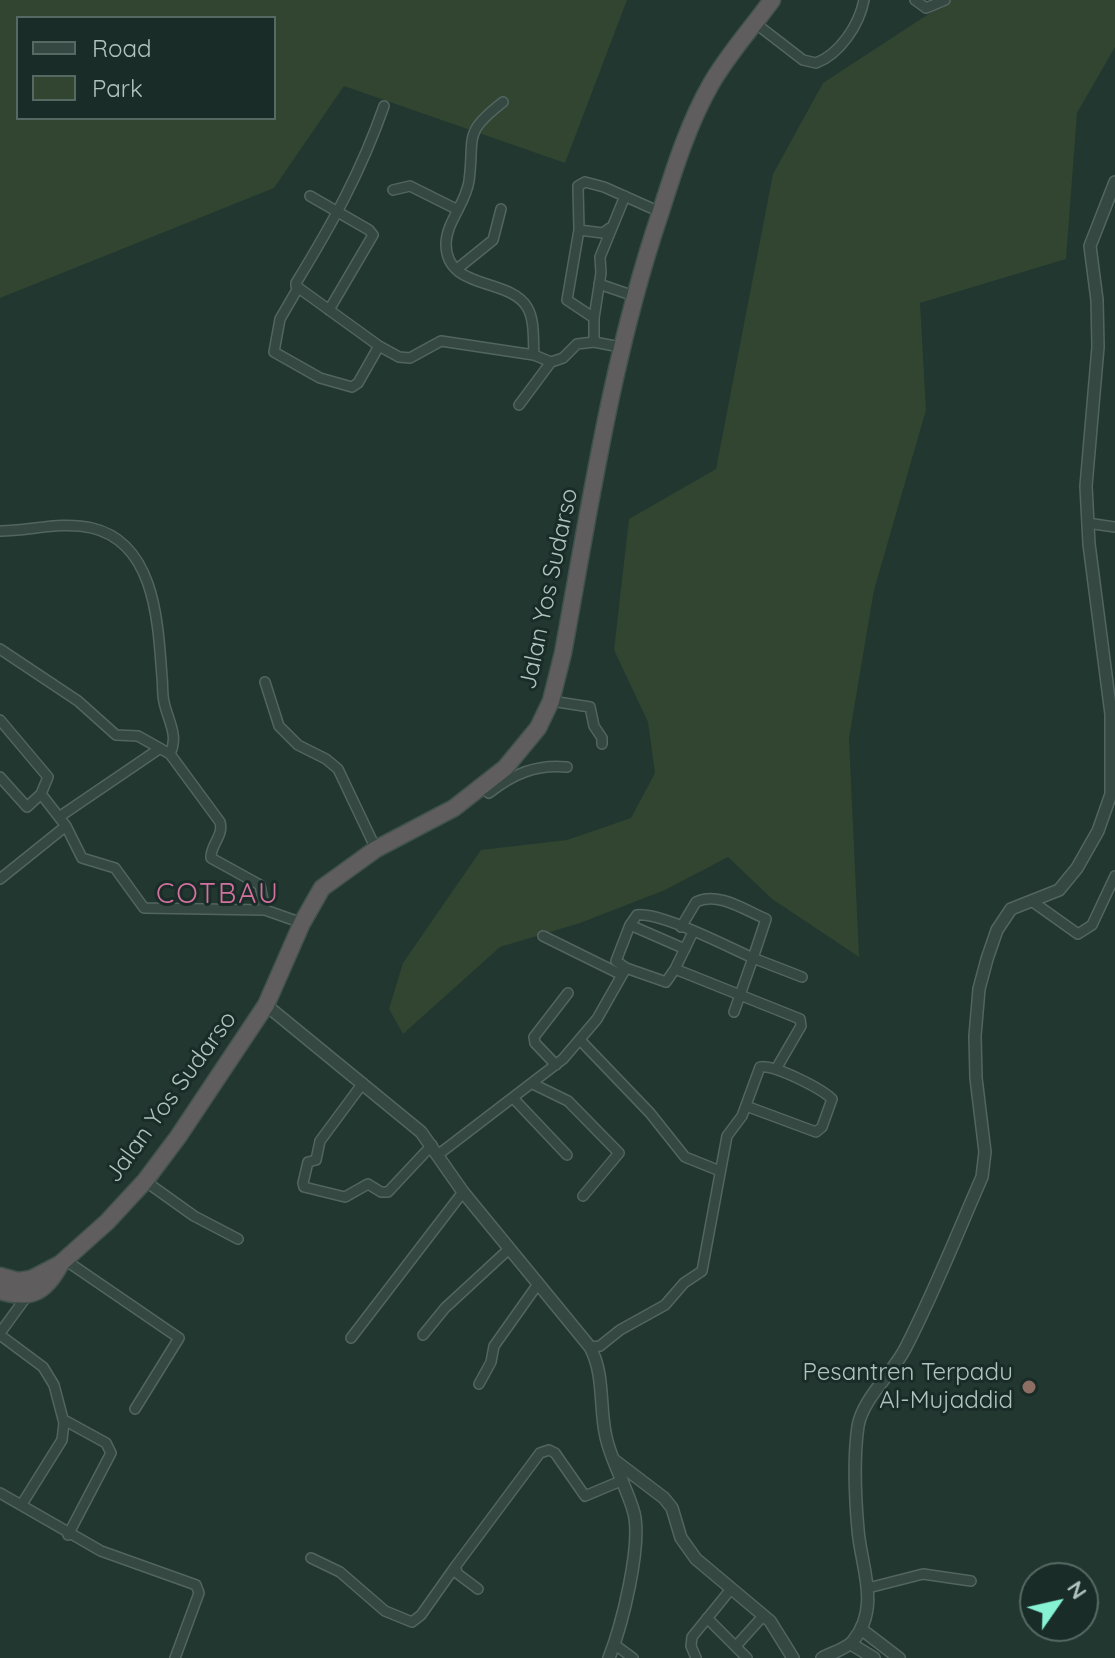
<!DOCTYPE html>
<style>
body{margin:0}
#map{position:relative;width:1115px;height:1658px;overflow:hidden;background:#223730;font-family:Quicksand,sans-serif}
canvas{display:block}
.legend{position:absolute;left:16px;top:16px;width:260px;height:104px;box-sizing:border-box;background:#1a2c27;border:2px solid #566963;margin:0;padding:10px 14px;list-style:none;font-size:24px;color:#b0c4be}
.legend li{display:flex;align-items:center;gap:16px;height:40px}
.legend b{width:40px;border:2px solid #566963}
.north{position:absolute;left:1019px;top:1562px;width:80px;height:80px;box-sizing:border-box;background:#1a2c27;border:2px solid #566963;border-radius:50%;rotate:56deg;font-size:22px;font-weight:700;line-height:32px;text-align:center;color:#b0c4be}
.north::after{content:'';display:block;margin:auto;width:28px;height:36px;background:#86f2d3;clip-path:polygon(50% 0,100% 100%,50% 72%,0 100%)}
</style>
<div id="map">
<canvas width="1115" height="1658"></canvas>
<ul class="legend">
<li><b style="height:10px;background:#354842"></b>Road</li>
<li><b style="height:22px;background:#314531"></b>Park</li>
</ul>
<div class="north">N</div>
</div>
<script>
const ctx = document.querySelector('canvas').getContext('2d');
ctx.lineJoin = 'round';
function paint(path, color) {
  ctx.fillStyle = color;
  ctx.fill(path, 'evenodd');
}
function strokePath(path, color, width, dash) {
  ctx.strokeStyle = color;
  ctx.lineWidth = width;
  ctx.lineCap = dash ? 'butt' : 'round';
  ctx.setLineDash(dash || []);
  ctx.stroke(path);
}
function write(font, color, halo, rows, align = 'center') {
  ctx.font = font + ' Quicksand,sans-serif';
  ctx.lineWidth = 6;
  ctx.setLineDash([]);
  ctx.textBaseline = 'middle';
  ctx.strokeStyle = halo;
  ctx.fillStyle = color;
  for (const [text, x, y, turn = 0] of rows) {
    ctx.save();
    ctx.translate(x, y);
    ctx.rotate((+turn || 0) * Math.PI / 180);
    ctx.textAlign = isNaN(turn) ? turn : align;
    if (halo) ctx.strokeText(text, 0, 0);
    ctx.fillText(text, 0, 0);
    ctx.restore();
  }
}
paint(new Path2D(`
 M0,0h627l-62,163 -221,-77 -70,102 -274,110zM18,18h256v100h-256z
 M950,0h165v47l-38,66 -11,146 -146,44 6,107 -52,180 -25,148 10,219 -87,-58 -44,-42 -63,33 -85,33 -80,24 -97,87 -14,-25 14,-46 78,-113 86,-10 64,-22 24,-45 -7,-51 -34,-72 15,-131 87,-50 57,-295 50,-91z`), '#314531');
const minor = new Path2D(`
 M915,0l11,8 19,-8
 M755,23l48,37 13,3c24,-9 43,-38 48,-63
 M503,102c-41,32 -28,33 -34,79 -3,22 -22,40 -23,62 -1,48 63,34 81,64 8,13 6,33 7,48
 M384,106c-23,66 -52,118 -88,177v3l83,60 20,11 11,1 31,-17 93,14 17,7
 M393,190l17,-4 48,24
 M310,196l59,34 4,5 -44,75
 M579,230l24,3 7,-5
 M457,269l36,-29 8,-31
 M599,284l35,12
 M298,288l-18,31 -6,33 46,26 32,9 6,-4 21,-37
 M594,318l-27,-18 12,-70 -1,-44 7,-4 19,5 56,25
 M594,342v-24l7,-45 -1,-16 25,-61
 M519,405l32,-43 12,-4 14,-14 17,-2 26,5
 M1087,523l28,4
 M0,531c30,0 61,-10 92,-3 64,15 66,97 70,149 1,8 0,17 2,25 4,19 15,33 6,52l50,68c4,14 -10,23 -9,36l49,27 5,25
 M0,649l78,52 38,34 22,1 32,18
 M265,682l14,44 19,19 28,14 12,10 38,80
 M551,701l39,6 4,19 8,12v6
 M0,720l48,57 -7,17 -14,13 -27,-30
 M482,788l7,5c24,-19 47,-29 78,-26
 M41,794l25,32 16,32 33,10 29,40 121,2 37,13
 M59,817l100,-68
 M0,879l66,-53
 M1033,902l45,32 14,-9 23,-49
 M630,925l55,24
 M681,927l15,-25c21,-11 49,8 70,17l-13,39 49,19
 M693,932l-18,37 -9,13 -40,-14 -10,-7 14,-36 7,-10c24,-3 91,32 116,43l-19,54
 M543,936l79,39
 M675,969l125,50 1,7 -25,43
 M580,1040l70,73 35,44 35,14
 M556,1065l-21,-22 -1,-6 34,-44
 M363,1083l-43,58 -4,19 -8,2 -5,21 1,4 41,10 23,-13 13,8h7l44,-47
 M533,1084l35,17 51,52 -36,43
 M514,1099l53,56
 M439,1154l124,-95 34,-40 29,-51
 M145,1181l49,35 44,23
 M65,1260l114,78 -44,71
 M0,1333l27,-37
 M0,1335l43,32 11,18 10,38 -2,17 -40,64
 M423,1335l22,-27 64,-59
 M351,1338l112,-146
 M590,1347l10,-1 20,-16 45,-25 19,-22 18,-12 25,-135 15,-20 18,-49c14,-3 62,22 72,32l-10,28 -6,5 -70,-26
 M479,1384l12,-22 3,-16 44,-62
 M64,1420l42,23 5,10 -43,82
 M0,1493l101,58 95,34 3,8 -24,65
 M311,1558l29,14 45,39 27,11 9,-7 34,-48
 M868,1588l55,-14 48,7
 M478,1589l-20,-15 -3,-7 85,-114 9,-3 6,3 30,43 38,-16
 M707,1618l40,40
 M614,1644l19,14
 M736,1646l28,-31
 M696,1658l-5,-12 1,-9 39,-48`);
const tertiary = new Path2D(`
 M266,1005l155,127 42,60 127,155c15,28 9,60 16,90 6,27 21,50 28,76 8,33 -12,112 -25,145
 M614,1460l50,38 8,10 9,30 15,21 74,62 23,37
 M861,1629l38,29
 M851,1644l23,14
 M822,1658c9,-5 24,-9 31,-17 28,-34 8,-74 5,-111 -3,-34 -5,-70 0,-104 5,-28 34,-52 47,-77 29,-56 52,-115 77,-172l3,-25 -9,-74 -1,-42 4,-47 8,-30 10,-29 14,-21 48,-19 18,-22 21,-37 13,-37v-80l-22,-170 -3,-58 12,-139 -1,-47 -7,-54 25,-64`);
const trunk = new Path2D(`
 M0,1276l18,5 13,-2 29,-15 47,-42 38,-41 33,-44 88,-132 36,-82 20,-35 54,-39 78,-41 51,-40 33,-40 13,-27 12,-48c27,-147 49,-297 97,-439 14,-44 28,-90 51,-130 17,-30 41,-56 61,-84
 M0,1291c30,9 45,2 60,-26`);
strokePath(minor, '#536560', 12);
strokePath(tertiary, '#536560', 14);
strokePath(trunk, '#40524d', 19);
strokePath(minor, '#354842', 9);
strokePath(tertiary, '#354842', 11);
strokePath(trunk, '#605d5e', 16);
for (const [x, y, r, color] of [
 [1029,1387,8,"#8d6e63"]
]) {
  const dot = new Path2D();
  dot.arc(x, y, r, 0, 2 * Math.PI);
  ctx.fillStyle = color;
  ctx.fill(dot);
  strokePath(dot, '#1a2c27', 3);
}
write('24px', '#b0c4be', '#1a2c27', [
 ["Jalan Yos Sudarso",549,589,-78],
 ["Jalan Yos Sudarso",171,1097,-54]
]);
write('24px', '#b0c4be', '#1a2c27', [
 ["Pesantren Terpadu",1013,1373],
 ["Al-Mujaddid",1013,1401]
], 'right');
ctx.letterSpacing = '2px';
write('28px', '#d3719f', '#1a2c27', [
 ["COTBAU",218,895]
]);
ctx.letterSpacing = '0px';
</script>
